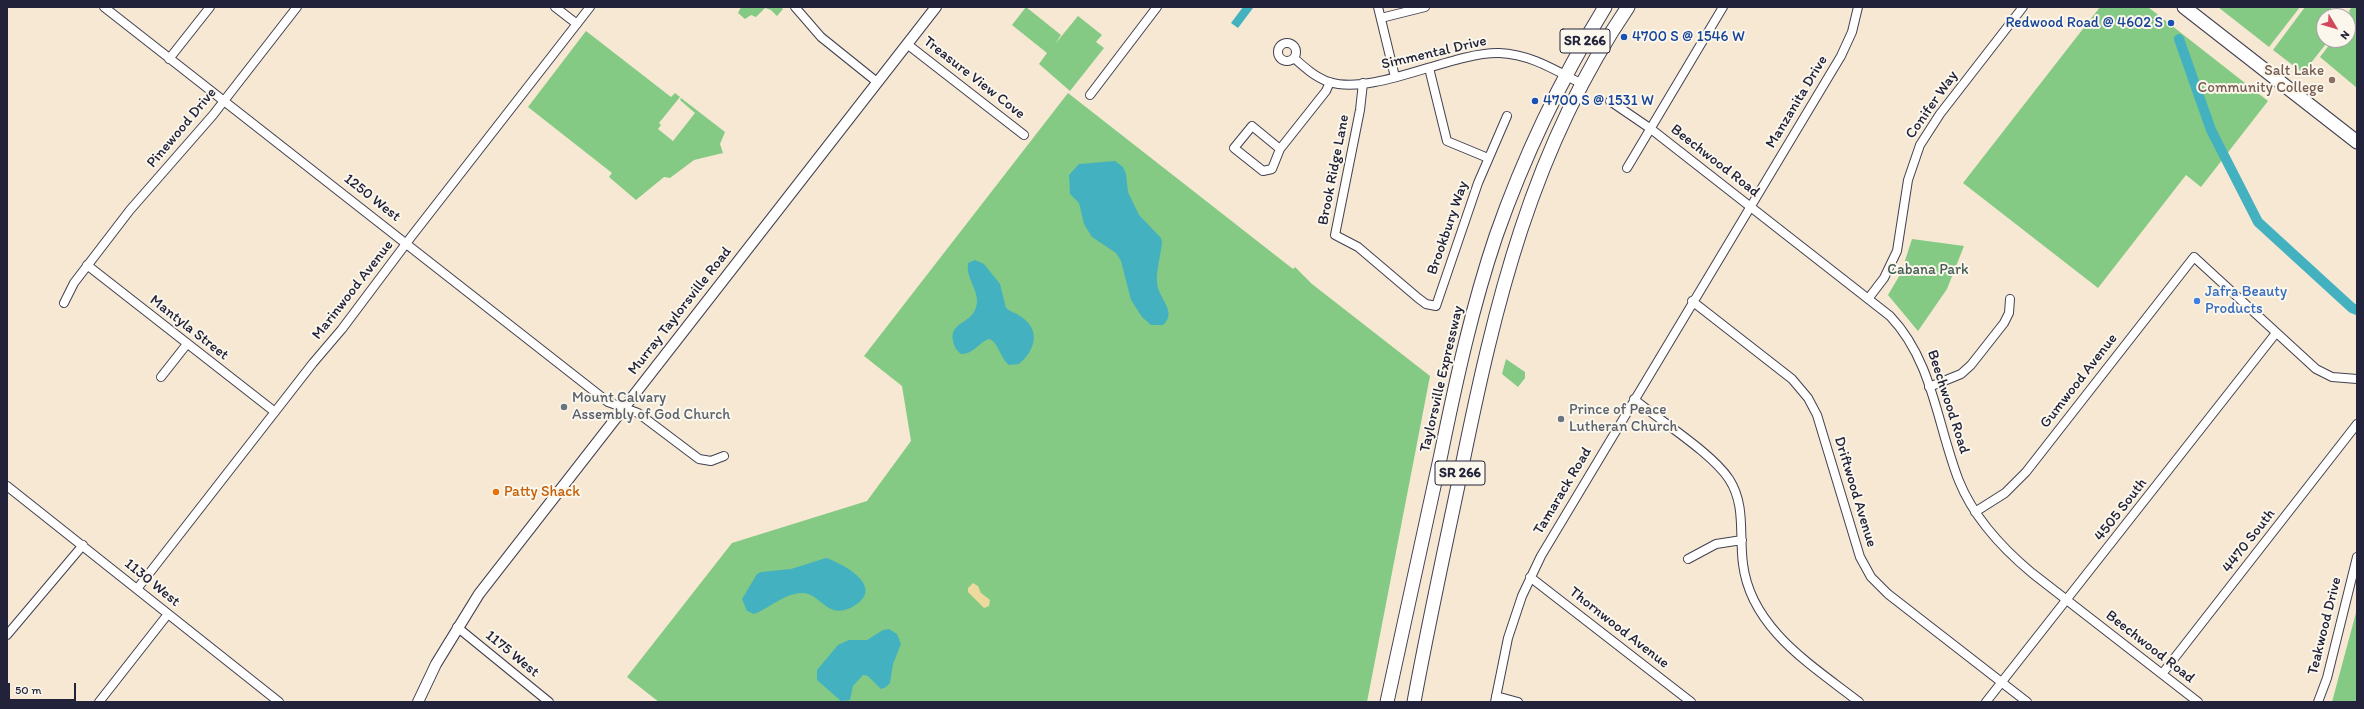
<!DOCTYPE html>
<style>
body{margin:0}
#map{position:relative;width:2364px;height:709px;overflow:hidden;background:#f6e8d2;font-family:Itim,sans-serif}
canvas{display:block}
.frame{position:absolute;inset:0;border:8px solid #22223b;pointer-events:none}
.north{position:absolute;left:2316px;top:8px;width:40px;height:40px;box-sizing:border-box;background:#fbf7ec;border:1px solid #a4a2a5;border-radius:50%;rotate:128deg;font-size:11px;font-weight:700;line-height:16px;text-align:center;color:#22223b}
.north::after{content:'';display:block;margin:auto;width:14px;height:18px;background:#d1495b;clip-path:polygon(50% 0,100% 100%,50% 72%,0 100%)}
.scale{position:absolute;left:8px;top:683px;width:68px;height:18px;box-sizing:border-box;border:2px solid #22223b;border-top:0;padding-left:5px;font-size:12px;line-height:14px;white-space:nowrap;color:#22223b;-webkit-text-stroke:3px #fbf7ec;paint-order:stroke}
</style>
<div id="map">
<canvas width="2364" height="709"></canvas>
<div class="frame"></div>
<div class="north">N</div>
<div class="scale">50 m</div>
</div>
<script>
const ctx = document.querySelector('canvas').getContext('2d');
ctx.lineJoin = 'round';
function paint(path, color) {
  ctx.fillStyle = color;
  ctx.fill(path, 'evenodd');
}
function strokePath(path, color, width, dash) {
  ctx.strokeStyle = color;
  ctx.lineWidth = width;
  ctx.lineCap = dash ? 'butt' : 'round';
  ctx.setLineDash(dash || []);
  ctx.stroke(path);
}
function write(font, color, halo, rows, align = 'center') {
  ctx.font = font + ' Itim,sans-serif';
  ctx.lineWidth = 4;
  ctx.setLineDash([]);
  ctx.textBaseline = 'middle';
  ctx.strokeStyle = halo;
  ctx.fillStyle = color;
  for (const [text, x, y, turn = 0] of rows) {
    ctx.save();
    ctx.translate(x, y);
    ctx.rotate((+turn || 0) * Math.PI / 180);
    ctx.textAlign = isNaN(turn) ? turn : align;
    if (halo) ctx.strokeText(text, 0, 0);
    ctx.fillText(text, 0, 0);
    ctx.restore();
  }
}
paint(new Path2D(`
 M741,7h40l2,2 -6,7 -6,-6 -6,-2 -9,9 -5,-2 -6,4 -7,-6z
 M1026,7l35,28 -6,9 23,-28 24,19 -6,7 8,6 -34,43 -31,-27 8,-11 -35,-28z
 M2100,7h48l120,94 -67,86 -15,-12 -88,113 -135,-105z
 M2218,7h82l-31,40z
 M2305,7h26l2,9h-9v24h5l-26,33 -30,-23z
 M2352,7h5v81l-37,-31 13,-17h15v-19l3,-5 -2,-5z
 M586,31l85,66 4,-4 5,4 -21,26 2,2 -3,4 15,12 22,-28 -15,-13 1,-2 44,34 -5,12 3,9 -29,7 -24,18 -6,-1 -28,23 -27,-23 3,-4 -84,-66z
 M1068,93l225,176 2,-2 17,17 118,92 -63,326h-708l-32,-25 105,-134 135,-42 44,-60 -9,-55 -38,-30z
 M1912,239l52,7 -17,43 -29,42 -30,-36 13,-22z
 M1506,359l19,13v6l-7,9 -16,-13z
 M2357,609v93h-25z`), '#85ca84');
paint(new Path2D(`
 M973,583l5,3 3,7 9,7 -1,6 -5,2 -16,-16v-4z`), '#eeda9e');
paint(new Path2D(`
 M1243,7l10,1 -15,20 -7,-5z
 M1115,161l8,6 3,7 2,18 11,23 22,23 1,4c-1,13 -6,28 -5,41 1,15 21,29 6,42h-12l-9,-8 -11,-17 -10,-39 -5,-8 -24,-16 -8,-13 -5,-21 -9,-9 -1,-19 10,-11z
 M975,260l9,4 16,20 6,24c5,4 10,5 14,8 21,13 16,34 -1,48l-10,1c-9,-7 -11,-24 -20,-26 -11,4 -15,15 -28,15 -5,-4 -7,-8 -8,-13 -4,-18 17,-18 22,-31 8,-17 -10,-30 -7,-47z
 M826,558c18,6 60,29 28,48 -27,16 -34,-14 -52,-13 -19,1 -32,15 -48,21l-7,-3 -5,-12 15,-25 4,-2 30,-3z
 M889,629l8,5 4,10 -8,20 -3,19 -4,4 -5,2 -13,-13 -5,-1 -10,11 -3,14 -9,1 -24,-21v-10l21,-25 11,-5h18l16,-10z`), '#43b1bf');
strokePath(new Path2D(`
 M2179,39l32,91 47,92 94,86 5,2`), '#43b1bf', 10);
const minor = new Path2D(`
 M104,7l504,395 30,11 61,46 12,2 13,-5
 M555,7l22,17
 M795,7l26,30 56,45
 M1378,7l17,70
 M1381,18l44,-11
 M1278 52a9 9 0 1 1 18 0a9 9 0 1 1-18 0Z
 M907,44l117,91
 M1294,58c10,9 21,19 35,24 46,14 122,-30 170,-29 31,1 56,17 83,31
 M169,59l41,-52
 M1429,68l18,73 41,17
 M1363,83l-3,27 -25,125 23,12 60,51 8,6 10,2 42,-123 29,-67
 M1090,95l67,-88
 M1610,101l41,28 239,187c43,45 47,109 69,165 15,37 43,67 73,92l166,129
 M1280,149l-28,-23 -18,22 29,23 9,-2 8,-20 46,-58 4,-9
 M1627,168l96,-161
 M87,265l188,147
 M1868,299l16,-21 13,-27 11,-71 12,-35 20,-31 83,-107
 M1692,301l100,78 16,19 9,17 43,142 11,20 17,17 139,108
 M64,303l10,-20 56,-73 83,-95 84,-108
 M161,377l26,-33
 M1929,387l32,-13 10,-9 33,-42 5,-10 1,-14
 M1634,399c25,21 78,54 95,80 17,26 10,56 14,85 8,65 70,102 116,138
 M7,486l272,216
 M1975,512l30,-19 21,-21 168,-215 122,112 16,8 25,2
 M1688,559l28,-15 26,-4
 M1530,577l161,125
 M137,589l176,-226 29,-34 69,-92 179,-230
 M457,627l92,75
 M7,635l76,-90
 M2162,674l195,-250
 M1496,696l22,6
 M99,702l69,-88
 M1495,702l13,-64 14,-42 19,-40 300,-500 11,-24 6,-25
 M1986,702l290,-369
 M2318,702l9,-24 30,-121`);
const tertiary = new Path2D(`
 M418,702l18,-38 43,-70 457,-587`);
const primary = new Path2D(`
 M2184,7l173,135
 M1387,702c18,-83 36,-166 54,-248 15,-73 31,-147 55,-218 28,-80 65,-157 109,-229
 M1414,702c14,-77 31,-154 47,-231 34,-167 70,-321 167,-464`);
strokePath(minor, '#424052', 10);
strokePath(tertiary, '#424052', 12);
strokePath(primary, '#424052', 15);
strokePath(minor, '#fff', 8);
strokePath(tertiary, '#fff', 10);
strokePath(primary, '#fff', 13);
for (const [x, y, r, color] of [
 [2171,23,4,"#1a4fb4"],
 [1624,37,4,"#1a4fb4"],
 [2332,80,4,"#8d6e63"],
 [1535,101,4,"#1a4fb4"],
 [2197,301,4,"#3f7fe0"],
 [564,407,4,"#6b7280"],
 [1561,419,4,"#6b7280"],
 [496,492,4,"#e8710a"]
]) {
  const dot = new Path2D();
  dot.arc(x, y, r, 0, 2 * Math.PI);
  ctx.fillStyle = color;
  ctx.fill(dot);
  strokePath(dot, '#fbf7ec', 1.5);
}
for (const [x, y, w] of [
 [1585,41,50],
 [1460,473,50]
]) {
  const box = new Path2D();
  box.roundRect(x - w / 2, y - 12, w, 24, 3);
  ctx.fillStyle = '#fbf7ec';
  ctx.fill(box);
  strokePath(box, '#22223b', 1);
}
write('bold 14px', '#22223b', null, [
 ["SR 266",1585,41],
 ["SR 266",1460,473]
]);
write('15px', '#164399', '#fbf7ec', [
 ["Redwood Road @ 4602 S",2163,23,"right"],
 ["4700 S @ 1546 W",1632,37],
 ["4700 S @ 1531 W",1543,101]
], 'left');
write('15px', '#22223b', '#fbf7ec', [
 ["Simmental Drive",1434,53,-13],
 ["Treasure View Cove",974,78,38],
 ["Manzanita Drive",1797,102,-59],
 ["Conifer Way",1932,105,-55],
 ["Pinewood Drive",182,128,-50],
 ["Beechwood Road",1715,161,38],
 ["Brook Ridge Lane",1334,170,-79],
 ["1250 West",372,198,38],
 ["Brookbury Way",1448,228,-71],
 ["Marinwood Avenue",353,290,-52],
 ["Murray Taylorsville Road",680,311,-52],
 ["Mantyla Street",189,328,38],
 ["Taylorsville Expressway",1442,379,-77],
 ["Gumwood Avenue",2079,381,-52],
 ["Beechwood Road",1948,402,72],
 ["Tamarack Road",1563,491,-59],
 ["Driftwood Avenue",1855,492,73],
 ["4505 South",2121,510,-52],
 ["4470 South",2249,541,-52],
 ["1130 West",152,583,39],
 ["Teakwood Drive",2325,626,-76],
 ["Thornwood Avenue",1619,628,38],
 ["Beechwood Road",2150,647,38],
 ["1175 West",512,654,39]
]);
write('15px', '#785e54', '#fbf7ec', [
 ["Salt Lake",2324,71],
 ["Community College",2324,88]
], 'right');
write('15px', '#455d55', '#fbf7ec', [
 ["Cabana Park",1928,270]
]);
write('15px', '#366cbe', '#fbf7ec', [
 ["Jafra Beauty",2205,292],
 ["Products",2205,309]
], 'left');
write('15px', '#5b616d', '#fbf7ec', [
 ["Mount Calvary",572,398],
 ["Assembly of God Church",572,415],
 ["Prince of Peace",1569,410],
 ["Lutheran Church",1569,427]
], 'left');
write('15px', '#c56008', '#fbf7ec', [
 ["Patty Shack",504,492]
], 'left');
</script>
